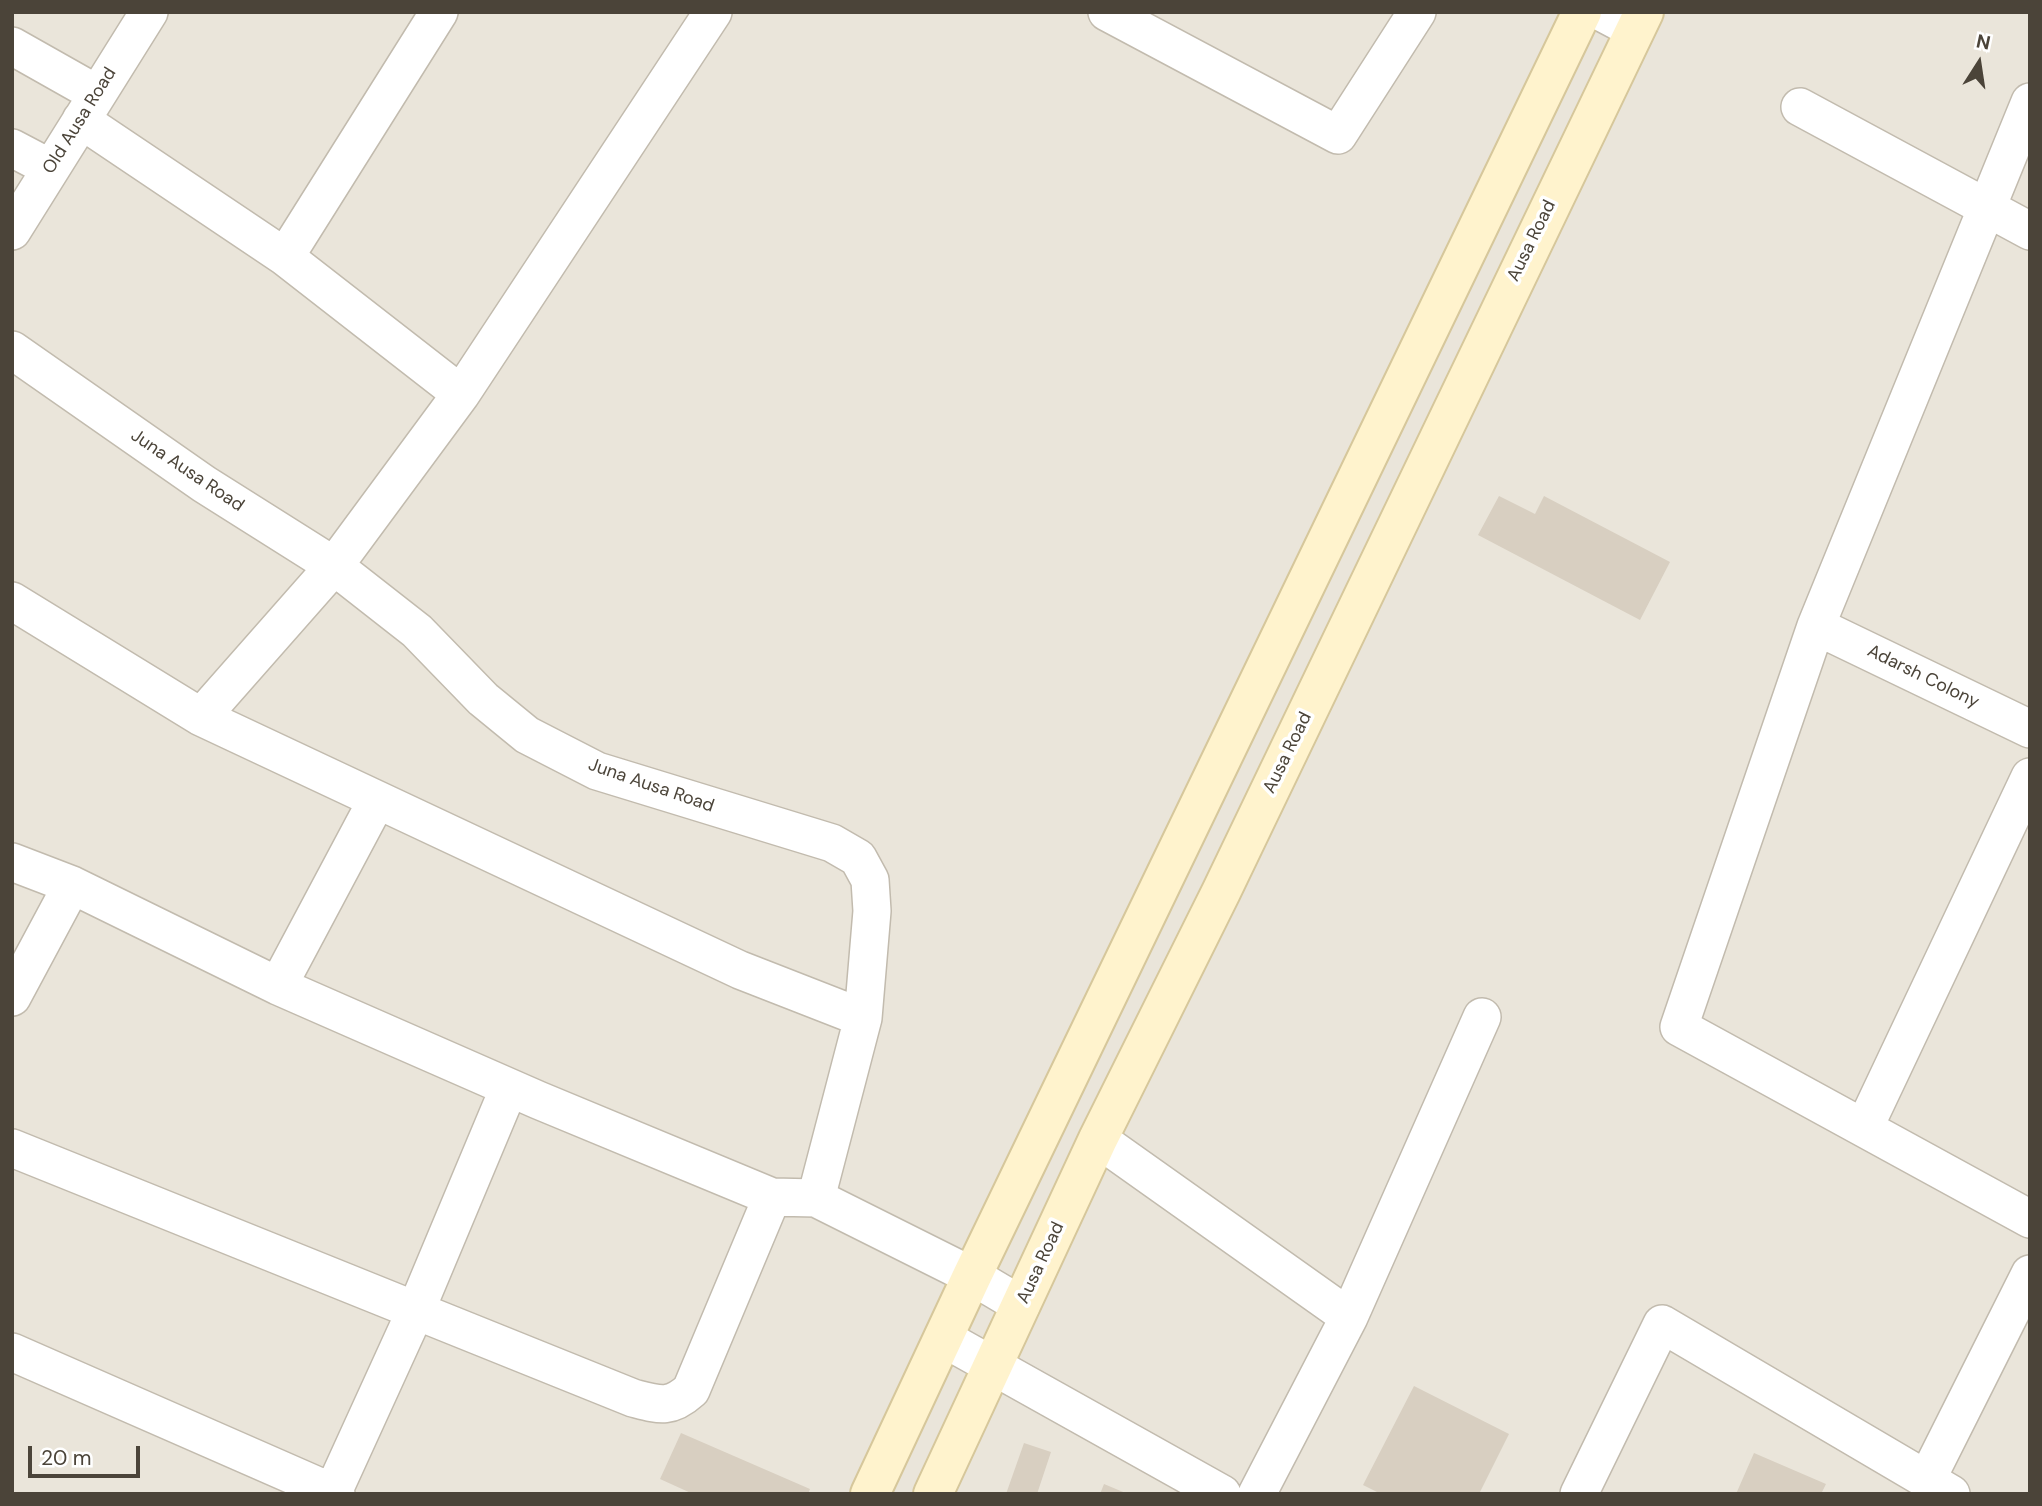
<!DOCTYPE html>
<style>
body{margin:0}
#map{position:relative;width:2042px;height:1506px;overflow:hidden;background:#f6f3ec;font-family:"DM Sans",sans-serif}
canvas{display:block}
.frame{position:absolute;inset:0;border:14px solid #4b4439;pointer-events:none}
.north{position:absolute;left:1944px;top:28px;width:70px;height:70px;-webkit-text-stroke:5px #fff;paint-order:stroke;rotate:12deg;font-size:19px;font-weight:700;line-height:28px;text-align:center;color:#4b4439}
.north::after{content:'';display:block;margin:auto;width:24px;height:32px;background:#4b4439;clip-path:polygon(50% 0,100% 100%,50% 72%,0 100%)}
.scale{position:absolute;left:28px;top:1446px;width:112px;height:32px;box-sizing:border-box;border:4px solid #4b4439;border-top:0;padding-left:9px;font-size:21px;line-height:24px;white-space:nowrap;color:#4b4439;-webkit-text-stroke:5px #fff;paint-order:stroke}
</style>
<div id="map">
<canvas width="2042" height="1506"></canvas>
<div class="frame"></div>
<div class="north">N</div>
<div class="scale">20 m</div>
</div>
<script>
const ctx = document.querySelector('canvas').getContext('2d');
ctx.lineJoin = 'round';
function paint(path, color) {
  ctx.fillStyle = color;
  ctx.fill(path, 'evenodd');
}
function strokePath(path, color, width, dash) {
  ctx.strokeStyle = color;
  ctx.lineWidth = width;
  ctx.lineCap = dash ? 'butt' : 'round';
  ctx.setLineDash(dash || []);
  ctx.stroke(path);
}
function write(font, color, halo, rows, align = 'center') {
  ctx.font = font + ' "DM Sans",sans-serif';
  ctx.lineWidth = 7;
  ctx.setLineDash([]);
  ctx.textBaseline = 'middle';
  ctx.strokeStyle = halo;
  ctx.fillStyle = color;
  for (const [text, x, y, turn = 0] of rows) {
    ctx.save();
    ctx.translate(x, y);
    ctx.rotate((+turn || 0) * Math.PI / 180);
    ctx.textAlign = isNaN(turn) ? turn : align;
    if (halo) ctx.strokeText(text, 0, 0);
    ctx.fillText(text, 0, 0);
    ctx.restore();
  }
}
paint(new Path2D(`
 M12,12h2018v1482h-2018z`), '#eae5da');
paint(new Path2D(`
 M1499,496l36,18 9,-18 126,66 -30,58 -162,-85z
 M1414,1386l95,48 -30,60h-98l-18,-9z
 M681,1433l129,56 -2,5h-115l-33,-15z
 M1024,1443l27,9 -14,42h-31z
 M1754,1453l72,31 -5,10h-85z
 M1104,1484l24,10h-28z`), '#d8cfc1');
const minor = new Path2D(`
 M439,12l-154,245 176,137 252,-382
 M1107,12l231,123 79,-123
 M1601,12l34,18
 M12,46l85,48
 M2030,102l-214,524 -137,401 351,192
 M1800,107l230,124
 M81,120l204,137
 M12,148l38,20
 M12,231l137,-219
 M12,350l192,134 130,82 83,65 66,68 44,36 70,36 235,72 26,15 12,22 2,31 -9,107 -47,180
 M12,601l189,116 539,253 123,48
 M1816,626l214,103
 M201,717l133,-151 127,-172
 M12,862l60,23 206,101 260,114 234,97 44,1 156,78 49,29
 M278,986l99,-186
 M12,997l60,-112
 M1864,1128l166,-351
 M1098,1139l251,178 -92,177
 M12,1148l621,250c27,7 37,11 58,-8l81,-193
 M1349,1317l133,-300
 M943,1338l279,156
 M12,1352l324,142
 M1927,1479l103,-205
 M333,1492l83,-182 93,-222
 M1579,1494l83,-170 289,170`);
const secondary = new Path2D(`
 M870,1494l102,-218 610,-1264
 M933,1494l165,-355 123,-247 423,-880`);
strokePath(minor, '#c2bbae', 40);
strokePath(secondary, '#d6c79b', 42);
strokePath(minor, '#fff', 37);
strokePath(secondary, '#fff3cd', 38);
write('18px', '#4b4439', '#fff', [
 ["Old Ausa Road",80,121,-58],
 ["Ausa Road",1532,241,-64],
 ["Juna Ausa Road",187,471,34],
 ["Adarsh Colony",1923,677,26],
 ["Ausa Road",1288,753,-64],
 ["Juna Ausa Road",651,786,19],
 ["Ausa Road",1041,1263,-65]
]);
</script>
